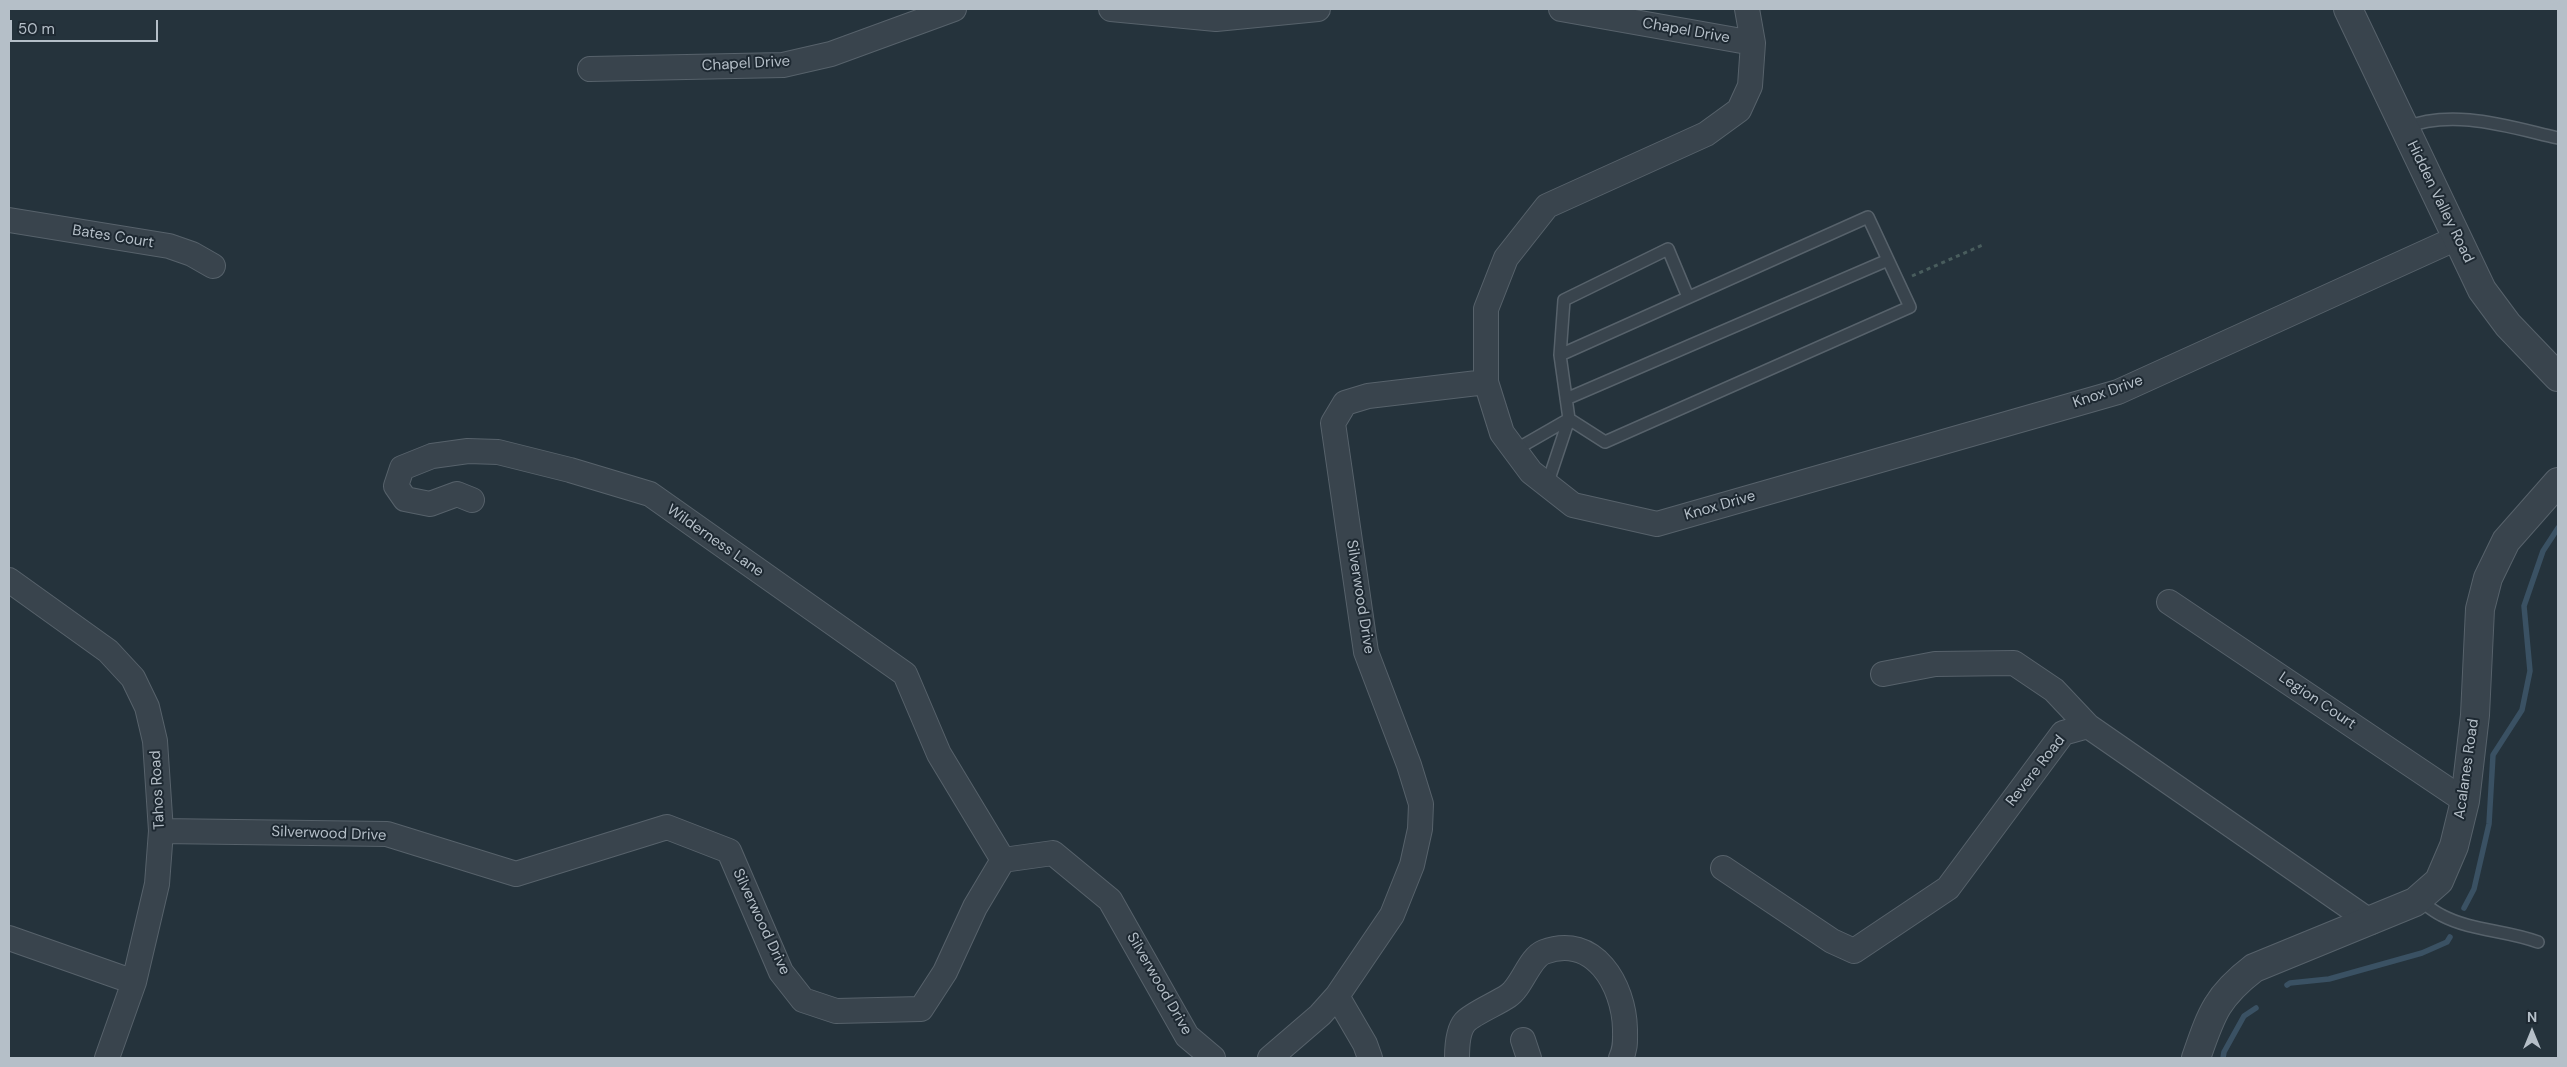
<!DOCTYPE html>
<style>
body{margin:0}
#map{position:relative;width:2567px;height:1067px;overflow:hidden;background:#25333c;font-family:"DM Sans",sans-serif}
canvas{display:block}
.frame{position:absolute;inset:0;border:10px solid #b5bfc8;pointer-events:none}
.north{position:absolute;left:2507px;top:1007px;width:50px;height:50px;-webkit-text-stroke:4px #1e2932;paint-order:stroke;rotate:0deg;font-size:14px;font-weight:700;line-height:20px;text-align:center;color:#b5bfc8}
.north::after{content:'';display:block;margin:auto;width:18px;height:22px;background:#b5bfc8;clip-path:polygon(50% 0,100% 100%,50% 72%,0 100%)}
.scale{position:absolute;left:10px;top:20px;width:148px;height:22px;box-sizing:border-box;border:2px solid #b5bfc8;border-top:0;padding-left:6px;font-size:15px;line-height:18px;white-space:nowrap;color:#b5bfc8;-webkit-text-stroke:4px #1e2932;paint-order:stroke}
</style>
<div id="map">
<canvas width="2567" height="1067"></canvas>
<div class="frame"></div>
<div class="north">N</div>
<div class="scale">50 m</div>
</div>
<script>
const ctx = document.querySelector('canvas').getContext('2d');
ctx.lineJoin = 'round';
function strokePath(path, color, width, dash) {
  ctx.strokeStyle = color;
  ctx.lineWidth = width;
  ctx.lineCap = dash ? 'butt' : 'round';
  ctx.setLineDash(dash || []);
  ctx.stroke(path);
}
function write(font, color, halo, rows, align = 'center') {
  ctx.font = font + ' "DM Sans",sans-serif';
  ctx.lineWidth = 4;
  ctx.setLineDash([]);
  ctx.textBaseline = 'middle';
  ctx.strokeStyle = halo;
  ctx.fillStyle = color;
  for (const [text, x, y, turn = 0] of rows) {
    ctx.save();
    ctx.translate(x, y);
    ctx.rotate((+turn || 0) * Math.PI / 180);
    ctx.textAlign = isNaN(turn) ? turn : align;
    if (halo) ctx.strokeText(text, 0, 0);
    ctx.fillText(text, 0, 0);
    ctx.restore();
  }
}
strokePath(new Path2D(`
 M2464,908l10,-19 15,-65 4,-69 29,-45 8,-39 -6,-65 19,-55 15,-23
 M2287,985l3,-2 39,-4 93,-26 25,-11 3,-5
 M2223,1058l1,-6 20,-36 12,-8`), '#3a5163', 5.5);
const service = new Path2D(`
 M2404,128c49,-20 105,-1 154,10
 M1560,355l308,-138 42,90 -305,135 -36,-23 -9,-64 4,-55 104,-51 20,48
 M1566,399l322,-139
 M1515,450l54,-31
 M1547,485l22,-66
 M2419,900c7,5 14,11 22,15 30,16 65,15 97,27`);
const minor = new Path2D(`
 M1111,9l105,10 102,-10
 M1561,9l192,34
 M1747,9l6,34 -3,43 -11,24 -33,24 -159,72 -41,52 -20,51v73l16,51 29,39 42,33 84,19 461,-132 339,-154
 M590,69l193,-4 48,-11 123,-45
 M9,220l160,26 23,8 21,12
 M472,500l-15,-6 -27,10 -25,-5 -9,-13 6,-18 30,-12 36,-5 30,1 72,18 80,24 255,180 34,80 64,106
 M9,580l99,71 25,27 14,29 8,34 6,90 -4,53 -23,98 -27,76
 M2169,602l296,199
 M1883,674l52,-10 79,-1 40,27 34,36 283,196
 M161,831l226,3 129,40 151,-47 62,24 52,121 22,28 33,11 85,-2 24,-37 30,-65 28,-47
 M1003,860l50,-7 57,47 77,136 26,22
 M1723,868l109,73 22,10 94,-63 115,-155 25,-7
 M9,938l125,44
 M1337,996l28,48 5,14
 M1523,1040l6,18
 M1270,1058l50,-43 17,-19 55,-81 20,-50 8,-36 1,-25 -12,-39 -43,-113 -33,-229 12,-20 23,-7 118,-14
 M1457,1058c0,-10 1,-28 8,-36 7,-8 33,-19 43,-26 14,-9 21,-38 36,-44 50,-19 80,33 81,77 0,11 1,19 -4,29`);
const tertiary = new Path2D(`
 M2348,9l134,281 26,35 50,52
 M2196,1058c15,-43 20,-61 58,-90l161,-66 24,-21 15,-35 11,-45 10,-86 5,-106 8,-31 18,-37 52,-59`);
strokePath(service, '#57626b', 14);
strokePath(minor, '#57626b', 26);
strokePath(tertiary, '#57626b', 30);
strokePath(new Path2D(`
 M1912,276l73,-32`), '#495d5d', 3, [4, 4]);
strokePath(service, '#39444d', 11);
strokePath(minor, '#39444d', 24);
strokePath(tertiary, '#39444d', 28);
write('15px', '#b5bfc8', '#1e2932', [
 ["Chapel Drive",1686,31,10],
 ["Chapel Drive",746,64,-3],
 ["Hidden Valley Road",2440,202,64],
 ["Bates Court",113,237,9],
 ["Knox Drive",2108,392,-19],
 ["Knox Drive",1720,506,-16],
 ["Wilderness Lane",715,541,35],
 ["Silverwood Drive",1360,597,81],
 ["Legion Court",2317,701,34],
 ["Acalanes Road",2467,769,-82],
 ["Revere Road",2036,771,-52],
 ["Tahos Road",158,790,-93],
 ["Silverwood Drive",329,834,2],
 ["Silverwood Drive",761,922,65],
 ["Silverwood Drive",1159,984,60]
]);
</script>
